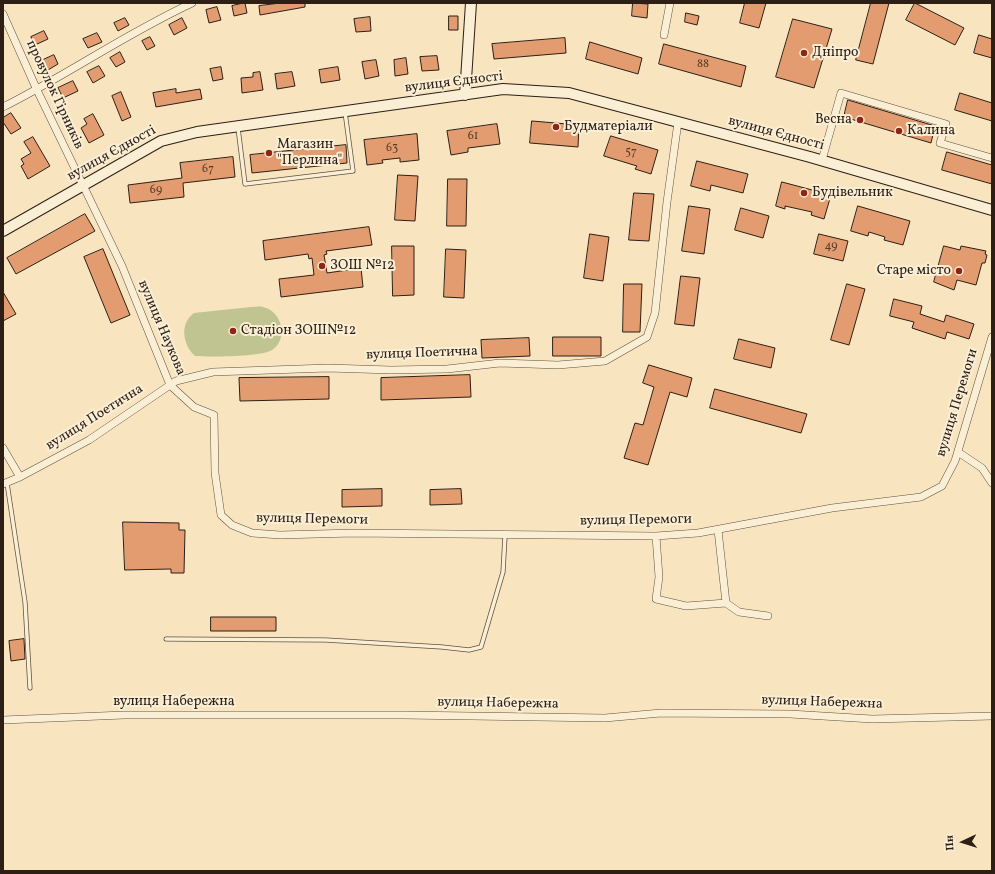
<!DOCTYPE html>
<meta charset="utf-8">
<style>
body{margin:0}
#map{position:relative;width:995px;height:874px;overflow:hidden;background:#f8e5bf;font-family:Vollkorn,serif}
canvas{display:block}
.frame{position:absolute;inset:0;border:4px solid #2d1e16;pointer-events:none}
.north{position:absolute;left:943px;top:822px;width:40px;height:40px;-webkit-text-stroke:3px #faeed5;paint-order:stroke;rotate:266deg;font-size:11px;font-weight:700;line-height:16px;text-align:center;color:#2d1e16}
.north::after{content:'';display:block;margin:auto;width:14px;height:18px;background:#2d1e16;clip-path:polygon(50% 0,100% 100%,50% 72%,0 100%)}
</style>
<div id="map">
<canvas width="995" height="874"></canvas>
<div class="frame"></div>
<div class="north">Пн</div>
</div>
<script>
const ctx = document.querySelector('canvas').getContext('2d');
ctx.lineJoin = 'round';
function paint(path, color) {
  ctx.fillStyle = color;
  ctx.fill(path, 'evenodd');
}
function strokePath(path, color, width, dash) {
  ctx.strokeStyle = color;
  ctx.lineWidth = width;
  ctx.lineCap = dash ? 'butt' : 'round';
  ctx.setLineDash(dash || []);
  ctx.stroke(path);
}
function write(font, color, halo, rows, align = 'center') {
  ctx.font = font + ' Vollkorn,serif';
  ctx.lineWidth = 4;
  ctx.setLineDash([]);
  ctx.textBaseline = 'middle';
  ctx.strokeStyle = halo;
  ctx.fillStyle = color;
  for (const [text, x, y, turn = 0] of rows) {
    ctx.save();
    ctx.translate(x, y);
    ctx.rotate((+turn || 0) * Math.PI / 180);
    ctx.textAlign = isNaN(turn) ? turn : align;
    if (halo) ctx.strokeText(text, 0, 0);
    ctx.fillText(text, 0, 0);
    ctx.restore();
  }
}
paint(new Path2D(`
 M251,307c4,0 9,-1 12,0 19,4 26,32 9,43 -11,7 -62,7 -77,6 -12,-11 -16,-32 -1,-43z`), '#bfc491');
const building = new Path2D(`
 M245,3l2,10 -13,3 -2,-10z
 M281,3h24v4l-45,8 -1,-9z
 M633,3l15,1 -1,14 -15,-2z
 M745,3h21l-7,25 -19,-5z
 M871,3h18l-16,61 -17,-4z
 M915,3l49,25 -9,17 -49,-25z
 M217,7l4,13 -12,3 -3,-13z
 M686,13l13,3 -2,9 -12,-3z
 M449,16h9v14h-9z
 M370,17l1,14 -15,1 -2,-13z
 M125,18l4,7 -11,6 -4,-8z
 M182,18l5,10 -13,7 -5,-10z
 M793,19l39,10 -18,59 -38,-11z
 M44,31l4,8 -13,6 -4,-8z
 M97,33l5,9 -14,6 -5,-9z
 M979,35l13,4v19l-18,-5z
 M150,37l5,9 -8,4 -5,-9z
 M565,38l1,15 -72,6 -2,-15z
 M590,42l52,16 -4,16 -52,-15z
 M664,44l82,22 -5,21 -82,-23z
 M120,52l5,10 -9,5 -6,-9z
 M54,55l4,9 -10,6 -5,-10z
 M437,56l2,14 -17,1 -2,-14z
 M406,58l2,16 -13,2 -1,-16z
 M376,60l3,16 -14,3 -3,-17z
 M99,66l6,10 -12,7 -6,-11z
 M221,67l2,12 -10,2 -3,-12z
 M338,67l2,13 -19,3 -2,-13z
 M260,72l3,18 -21,3 -1,-15 12,-1v-4z
 M292,72l3,14 -18,3 -2,-15z
 M73,81l5,10 -15,7 -5,-10z
 M176,89v4l24,-4 2,10 -46,8 -3,-14z
 M121,92l10,25 -9,4 -10,-25z
 M960,93l32,10v18l-37,-11z
 M848,100l87,26 -4,17 -87,-26z
 M11,113l10,15 -10,6 -8,-12v-4z
 M93,114l11,21 -15,8 -8,-15 6,-4 -3,-5z
 M532,121l47,4 -1,22 -48,-4z
 M497,124l3,20 -32,4v4l-17,3 -4,-24z
 M417,134l2,26 -19,2v-4l-18,2 1,3 -16,2 -3,-25z
 M611,136l47,14 -7,24 -16,-5 2,-3 -33,-10z
 M33,137l17,29 -22,13 -7,-13 3,-2 -3,-5 10,-6 -7,-11z
 M346,145l1,18 -95,10 -2,-18z
 M947,152l45,13v19l-50,-14z
 M233,157l2,20 -52,6 1,14 -54,6 -2,-18 54,-7 -2,-15z
 M697,161l51,13 -5,19 -32,-8 -1,6 -19,-5z
 M398,175l20,1 -3,45 -20,-1z
 M448,179h19l-1,47h-19z
 M782,182l49,13 -7,24 -13,-4 1,-3 -27,-6v3l-9,-3z
 M634,193l20,1 -5,47 -20,-1z
 M689,206l21,3 -6,45 -22,-3z
 M858,206l52,15 -7,24 -19,-5 1,-3 -16,-5 -1,4 -17,-5z
 M741,208l28,8 -6,22 -28,-8z
 M85,214l10,17 -79,43 -9,-16z
 M369,227l3,18 -46,6 1,3 -3,1 3,18 34,-5 2,19 -82,10 -2,-18 35,-4 -2,-17 -3,1 -1,-5 -43,6 -2,-19z
 M590,234l19,3 -6,44 -19,-3z
 M819,234l29,7 -5,20 -29,-7z
 M392,246h22v49l-21,1z
 M944,246l16,4 1,-4 25,5 -1,3 2,1 -2,8h-3l-6,22 -19,-5 -3,10 -20,-8z
 M103,249l27,66 -19,8 -27,-66z
 M446,249l20,1 -2,48 -20,-1z
 M681,276l19,2 -6,48 -19,-2z
 M624,284h18l-2,48h-17z
 M847,284l18,5 -16,56 -18,-5z
 M3,292l13,22 -13,7z
 M894,299l28,7 -2,8 24,8 2,-7 28,9 -5,15 -22,-7 -2,7 -33,-11 2,-6 -24,-6z
 M553,337h48v19h-48z
 M529,338l1,18 -48,2 -1,-18z
 M739,339l36,9 -4,20 -37,-9z
 M649,365l43,13 -5,19 -17,-5 -22,73 -24,-7 11,-35 8,2 11,-38 -11,-4z
 M470,375l1,22 -90,3v-22z
 M329,377v22l-89,2 -1,-23z
 M715,389l92,25 -6,19 -91,-25z
 M382,489v17l-40,1v-17z
 M461,489l1,15 -32,1v-15z
 M123,522l56,1v7h6l-1,43h-13v-4l-46,1z
 M211,617h65v14h-65z
 M24,639l1,20 -14,2 -2,-20z`);
paint(building, '#e29c6f');
strokePath(building, '#2d1e16', 1);
const lane = new Path2D(`
 M238,128l7,56 108,-13 -8,-59
 M7,483l18,119 5,86
 M166,639l160,1 116,7 27,3 12,-3 22,-75 2,-36`);
const street = new Path2D(`
 M3,14l34,76 85,176 48,119 24,22 20,8 1,58 6,42 11,10 20,8 28,2 73,-2 303,3 42,-3 134,-25 89,-11 21,-11 13,-25 37,-124
 M664,35l6,-32
 M3,107c64,-32 124,-74 189,-104
 M822,160l19,-67 105,31 -6,19 52,15
 M3,448l17,29
 M958,452l24,16 10,15
 M3,484l17,-7 69,-37 87,-59 37,-9 115,-4 63,2 56,-1 53,-6 58,2 47,-4 42,-24 8,-24 12,-111 11,-80
 M718,530l8,73
 M656,536l3,41 -3,22 30,7 40,-3 13,9 29,4
 M3,720l121,-5h280l201,3 56,-5 129,1 82,5 120,-3`);
const secondary = new Path2D(`
 M465,95l6,-92
 M3,231l158,-90 36,-9 306,-43 66,4 241,64 182,53`);
strokePath(lane, '#605040', 5);
strokePath(street, '#605040', 8);
strokePath(secondary, '#2d1e16', 12);
strokePath(lane, '#faeed5', 3.5);
strokePath(street, '#faeed5', 7);
strokePath(secondary, '#faeed5', 10);
for (const [x, y, r, color] of [
 [804,53,4,"#8f2418"],
 [860,120,4,"#8f2418"],
 [556,127,4,"#8f2418"],
 [899,131,4,"#8f2418"],
 [269,153,4,"#8f2418"],
 [804,193,4,"#8f2418"],
 [322,266,4,"#8f2418"],
 [959,271,4,"#8f2418"],
 [233,331,4,"#8f2418"]
]) {
  const dot = new Path2D();
  dot.arc(x, y, r, 0, 2 * Math.PI);
  ctx.fillStyle = color;
  ctx.fill(dot);
  strokePath(dot, '#faeed5', 1.5);
}
write('12px', '#5a3e2c', null, [
 ["88",703,65],
 ["61",473,137],
 ["63",392,149],
 ["57",631,153],
 ["67",208,170],
 ["69",156,191],
 ["49",831,247]
]);
write('14px', '#2d1e16', '#faeed5', [
 ["Дніпро",812,53],
 ["Весна",852,120,"right"],
 ["Будматеріали",564,127],
 ["Калина",907,131],
 ["Магазин",277,145],
 ["\"Перлина\"",277,161],
 ["Будівельник",812,193],
 ["ЗОШ №12",330,266],
 ["Старе місто",951,271,"right"],
 ["Стадіон ЗОШ№12",241,331]
], 'left');
write('14px', '#2d1e16', '#faeed5', [
 ["вулиця Єдності",454,83,-7],
 ["провулок Гірників",54,95,65],
 ["вулиця Єдності",776,134,15],
 ["вулиця Єдності",112,154,-29],
 ["вулиця Наукова",161,328,67],
 ["вулиця Поетична",422,354,-2],
 ["вулиця Перемоги",958,403,-73],
 ["вулиця Поетична",95,418,-32],
 ["вулиця Перемоги",312,520,1],
 ["вулиця Перемоги",636,521,-1],
 ["вулиця Набережна",174,702],
 ["вулиця Набережна",822,703,2],
 ["вулиця Набережна",498,704,1]
]);
</script>
